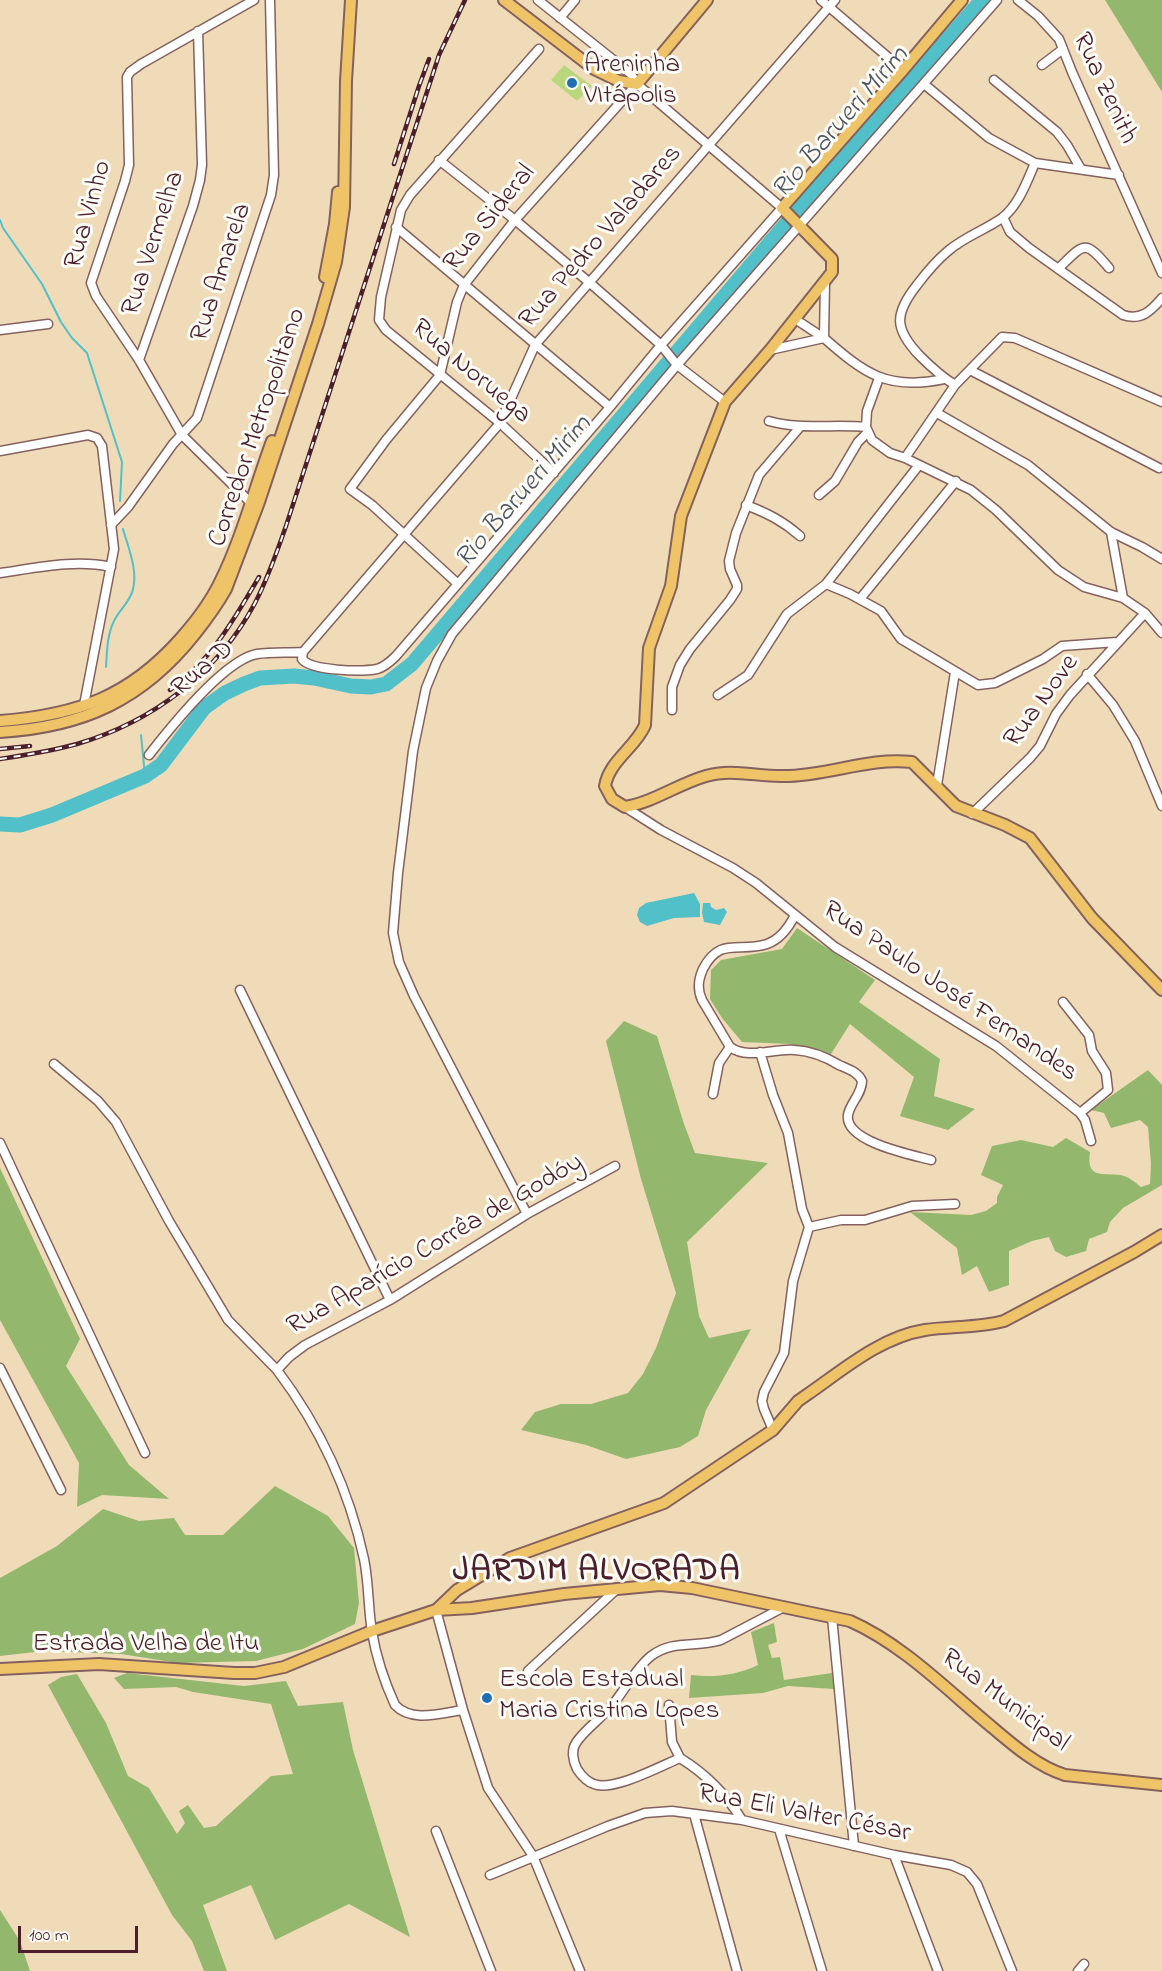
<!DOCTYPE html>
<meta charset="utf-8">
<style>
body{margin:0}
#map{position:relative;width:1162px;height:1971px;overflow:hidden;background:#f0dbb9;font-family:"Indie Flower",sans-serif}
canvas{display:block}
.scale{position:absolute;left:18px;top:1926px;width:120px;height:27px;box-sizing:border-box;border:3px solid #4a1f2b;border-top:0;padding-left:8px;font-size:18px;line-height:21px;white-space:nowrap;color:#4a1f2b;-webkit-text-stroke:4px #fdfcf7;paint-order:stroke}
</style>
<div id="map">
<canvas width="1162" height="1971"></canvas>
<div class="scale">100 m</div>
</div>
<script>
const ctx = document.querySelector('canvas').getContext('2d');
ctx.lineJoin = 'round';
function paint(path, color) {
  ctx.fillStyle = color;
  ctx.fill(path, 'evenodd');
}
function strokePath(path, color, width, dash) {
  ctx.strokeStyle = color;
  ctx.lineWidth = width;
  ctx.lineCap = dash ? 'butt' : 'round';
  ctx.setLineDash(dash || []);
  ctx.stroke(path);
}
function write(font, color, halo, rows, align = 'center') {
  ctx.font = font + ' "Indie Flower",sans-serif';
  ctx.lineWidth = 6;
  ctx.setLineDash([]);
  ctx.textBaseline = 'middle';
  ctx.strokeStyle = halo;
  ctx.fillStyle = color;
  for (const [text, x, y, turn = 0] of rows) {
    ctx.save();
    ctx.translate(x, y);
    ctx.rotate((+turn || 0) * Math.PI / 180);
    ctx.textAlign = isNaN(turn) ? turn : align;
    if (halo) ctx.strokeText(text, 0, 0);
    ctx.fillText(text, 0, 0);
    ctx.restore();
  }
}
paint(new Path2D(`
 M564,65l28,21 -15,15 -26,-21z`), '#bad77e');
paint(new Path2D(`
 M1105,0h57v92z
 M797,928l78,52 -16,22 81,57 -6,37 41,13 -27,21 -48,-14 14,-39 -64,-53 -19,30 -41,-10 -48,-2 -20,-24 -12,-19 1,-29 10,-10 61,-11z
 M624,1021l33,15 27,88 11,29 73,10 -81,79 12,74 10,22 42,-9 -45,81 -8,26 -18,11 -54,12 -40,-14 -65,-15 14,-18 26,-8h30l37,-11 15,-19 13,-26 20,-55 -35,-114 -35,-138z
 M1148,1070l14,15v100l-39,23 -13,14 -3,10 -18,7 -3,12 -20,6 -11,-6 -6,-14 -17,4 -23,10v34l-20,7 -12,-26 -15,9 -5,-27 -47,-36 61,3 15,-4 11,-8v-6l6,-12 -22,-10 11,-29 29,-6 32,7 13,-9 24,14c-4,27 12,21 31,23 8,2 14,7 20,12l9,-3 1,-20 -3,-37 -8,-7 -29,8 -7,-15 -13,-3z
 M0,1168l80,171 -14,27 63,99 40,34 -67,-4 -25,12 2,-44 -79,-143z
 M275,1486l53,30 26,32 5,55 -4,21 -52,25 -47,12 -78,2 -57,-9 -77,-3 -44,5v-78l57,-32 46,-37 36,12 35,-3 11,17h38z
 M774,1623l3,19 -9,3 4,13 8,-1 4,23 48,-7 2,16 -46,-3 -25,7 -74,5 2,-23c23,3 46,0 67,-10l-7,-33z
 M127,1673l117,13 42,-5 12,25 45,-4 10,48 57,187 -61,-33 -74,36 -24,-55 -48,20 24,66h-23l-12,-30 -20,-26 -124,-230 13,-8 16,-3 29,49 22,53 21,12 28,46 8,-11 -6,-12 9,-6 16,23 12,-2 55,-50 22,-2 -22,-70 -78,-12 -17,-5 -52,2 -10,-11z
 M0,1910l20,31 10,30h-30z`), '#93b86d');
paint(new Path2D(`
 M694,893l6,11v13l-26,1 -27,8 -7,-4 -3,-7 2,-7 7,-5z
 M703,903h7l1,4 5,3 8,-2 3,4 -7,13 -16,-3 -2,-9z`), '#52c0c8');
strokePath(new Path2D(`
 M0,220l3,8 39,56 19,38 11,16 15,15 35,109 -2,39
 M106,667c1,-15 1,-32 8,-46 5,-11 17,-20 19,-32 5,-19 -5,-42 -10,-60
 M141,735l4,41`), '#52c0c8', 2);
strokePath(new Path2D(`
 M0,824l20,1 32,-10 93,-39 16,-11 43,-57 21,-15 19,-9 16,-6 34,-2 20,2 37,8 20,1 15,-3 26,-20 360,-424 210,-240`), '#52c0c8', 15);
const minor = new Path2D(`
 M821,0l82,70
 M1018,0l20,16 21,23 13,33 90,201
 M560,18l15,-18
 M539,49l-129,146 -9,15 -20,87 -2,23 7,10 114,93 54,50
 M1042,65l21,-16
 M994,80l63,52 10,13 14,24
 M924,84l65,54 46,25 84,12
 M439,160l76,60 75,63 71,62 16,20 48,37
 M1003,217l7,15 19,16 94,67c18,6 28,-4 39,-17
 M396,227l214,180
 M1058,269c26,-25 26,-31 51,-1
 M825,281l-1,57c41,36 64,53 120,41
 M0,330l48,-6
 M770,350l54,-12 -29,-19
 M139,360l54,-154 7,-26 2,-15 -4,-134
 M970,370l189,98
 M879,378l-12,33 -1,16 6,13 18,13 15,5 66,32 25,20 62,60 26,17 39,11 22,15 17,20
 M955,385c-13,-8 -24,-18 -35,-29 -26,-27 -26,-42 -3,-71 9,-12 19,-24 31,-34 16,-14 37,-21 54,-33 17,-13 25,-37 33,-55
 M937,413l91,52 83,67 31,15 20,12
 M769,421c32,9 64,3 97,6
 M0,451l88,-16 9,3 5,8 12,103 -30,156
 M905,458l50,-73 47,-48 13,1 147,64
 M819,495l16,-14 23,-39 9,-9
 M250,502l-68,-67 -43,-75 -43,-64 -5,-13 34,-102 4,-16 -2,-88 3,-5 11,-8 113,-64
 M746,505c21,8 37,16 54,31
 M111,525l17,-18 45,-63 24,-26 74,-223 3,-20 -4,-175
 M1111,532l12,66
 M0,573c36,-5 75,-14 111,-6
 M458,584l-86,-79 -22,-16 36,-49 54,-65 17,-73 7,-17 51,-65 122,-136
 M826,584l24,10 31,17 20,28 77,46 17,-2 48,-24 19,-13 55,-4
 M860,599l96,-118
 M303,652l-1,7c9,12 60,13 75,10 8,-2 14,-8 19,-13l214,-249 51,-62 121,-137 -145,-124 -6,-10 -93,-74
 M303,652l197,-229 35,-78 300,-345
 M1087,674l26,31 22,36 27,65
 M718,695l30,-20 39,-61 39,-30 93,-119
 M672,710v-23l8,-22 10,-16 40,-49 7,-11v-4l-7,-16 -1,-8 7,-28 23,-58 41,-48
 M149,755c21,-27 75,-95 108,-101 15,-2 31,-1 46,-2
 M937,785l18,-113
 M625,807l36,23 72,38 23,15 79,64 161,99 84,67 5,7 6,21
 M972,814l58,-56 10,-12 16,-32 14,-19 75,-82
 M795,915c-6,12 -14,24 -28,29 -28,9 -47,-8 -64,25 -5,11 -6,20 -1,31l28,47c18,13 44,1 65,3 16,1 31,7 44,15 9,4 19,7 23,16 0,13 -12,22 -14,34 -4,27 65,40 83,45
 M240,990l150,310
 M1063,1002l26,33 3,16 14,22 2,17 -28,23
 M760,1052l13,43 15,38 14,76 7,18
 M54,1064l44,37 18,21 53,99 59,99 49,50
 M713,1094l6,-31 11,-16
 M0,1143l145,310
 M527,1214l-113,-218 -15,-34 -6,-29 5,-60 15,-122 13,-63 11,-27 15,-27 225,-269 320,-365
 M809,1227l32,-7h24l47,-14 43,-2
 M0,1368l61,122
 M773,1430l-9,-21 -2,-8 2,-9 20,-39 9,-72 16,-54
 M436,1610l27,100 25,78 45,68 47,115
 M832,1617l22,229
 M528,1671l90,-83
 M669,1705l3,37 8,16
 M463,1710c-22,3 -51,13 -68,-5 -10,-22 -19,-49 -23,-73 -4,-24 -3,-49 -8,-73 -15,-70 -44,-132 -87,-189l12,-13 16,-12 85,-45 137,-86 88,-48
 M694,1814l43,157
 M742,1820c-16,-26 -36,-46 -62,-62 -19,8 -68,34 -86,26 -7,-2 -13,-9 -17,-15 -4,-8 -6,-19 -1,-26 7,-12 28,-27 38,-40 12,-15 22,-35 37,-47 22,-17 46,-8 70,-16l63,-33
 M779,1829l43,142
 M436,1831l55,140
 M894,1855l44,116
 M490,1875l118,-49 37,-13 27,-2 70,9 152,35 57,10 16,7 10,12 35,87
 M1078,1971l6,-7`);
const major = new Path2D(`
 M504,0l90,69 25,12 18,3 70,-84
 M962,0l-59,70 -121,138 50,51v13l-62,78 -45,52 -44,114 -10,70 -22,62 -4,77c-9,22 -36,36 -40,61l7,13 13,8c29,-5 53,-23 81,-31 26,-8 52,1 78,0 44,0 84,-19 128,-14l44,44 49,19 25,13 62,80 70,72
 M325,277l10,-53 3,-32
 M0,721c77,-6 129,-24 181,-83 15,-17 29,-35 39,-56 22,-44 35,-95 52,-141
 M0,732c83,-5 143,-32 195,-98 11,-14 22,-29 31,-45l33,-87 59,-178 18,-62 8,-55 2,-126 5,-81
 M436,1610l36,-2 92,-14 96,-9 32,3 158,33c54,24 98,70 143,107 21,18 46,39 72,47l97,10
 M0,1669l99,-5 135,9h21l29,-6 88,-36 64,-21 21,-20 53,-32 154,-55 109,-73 25,-29 10,-7c36,-25 73,-57 117,-64 27,-4 53,-2 79,-9l130,-69 28,-17`);
strokePath(minor, '#84615d', 11);
strokePath(major, '#84615d', 14);
strokePath(minor, '#fff', 8);
strokePath(major, '#efc469', 10);
const rail = new Path2D(`
 M394,164l25,-78 10,-27
 M170,690c40,-28 65,-72 89,-113
 M0,749l30,-3
 M0,759c25,-4 52,-8 77,-15 75,-22 141,-71 178,-141 13,-25 22,-51 31,-77l153,-471 26,-55`);
strokePath(rail, '#4a1f2b', 4.5);
strokePath(rail, '#fdfcf7', 2, [7]);
for (const [x, y, r, color] of [
 [572,83,6,"#1f6fb2"],
 [487,1698,6,"#1f6fb2"]
]) {
  const dot = new Path2D();
  dot.arc(x, y, r, 0, 2 * Math.PI);
  ctx.fillStyle = color;
  ctx.fill(dot);
  strokePath(dot, '#fdfcf7', 2);
}
write('27px', '#4a1f2b', '#fdfcf7', [
 ["Areninha",584,67],
 ["VItápolis",584,98],
 ["Escola Estadual",499,1682],
 ["Maria Cristina Lopes",499,1713]
], 'left');
write('27px', '#4a1f2b', '#fdfcf7', [
 ["Rua Zenith",1103,89,65],
 ["Rua Vinho",90,215,-74],
 ["Rua Sideral",491,219,-51],
 ["Rua Pedro Valadares",602,238,-49],
 ["Rua Vermelha",155,244,-72],
 ["Rua Amarela",223,273,-72],
 ["Rua Noruega",470,373,40],
 ["Corredor Metropolitano",259,428,-71],
 ["Rua D",204,670,-40],
 ["Rua Nove",1043,702,-54],
 ["Rua Paulo José Fernandes",949,993,34],
 ["Rua Aparício Corrêa de Godóy",436,1246,-30],
 ["Estrada Velha de Itu",146,1646],
 ["Rua Municipal",1004,1702,37],
 ["Rua Eli Valter César",804,1815,11]
]);
write('italic 28px', '#4d5762', '#fdfcf7', [
 ["Rio Barueri Mirim",842,124,-49],
 ["Rio Barueri Mirim",525,493,-49]
]);
ctx.letterSpacing = '1.5px';
write('bold 33px', '#4a1f2b', '#fdfcf7', [
 ["JARDIM ALVORADA",597,1574]
]);
ctx.letterSpacing = '0px';
</script>
